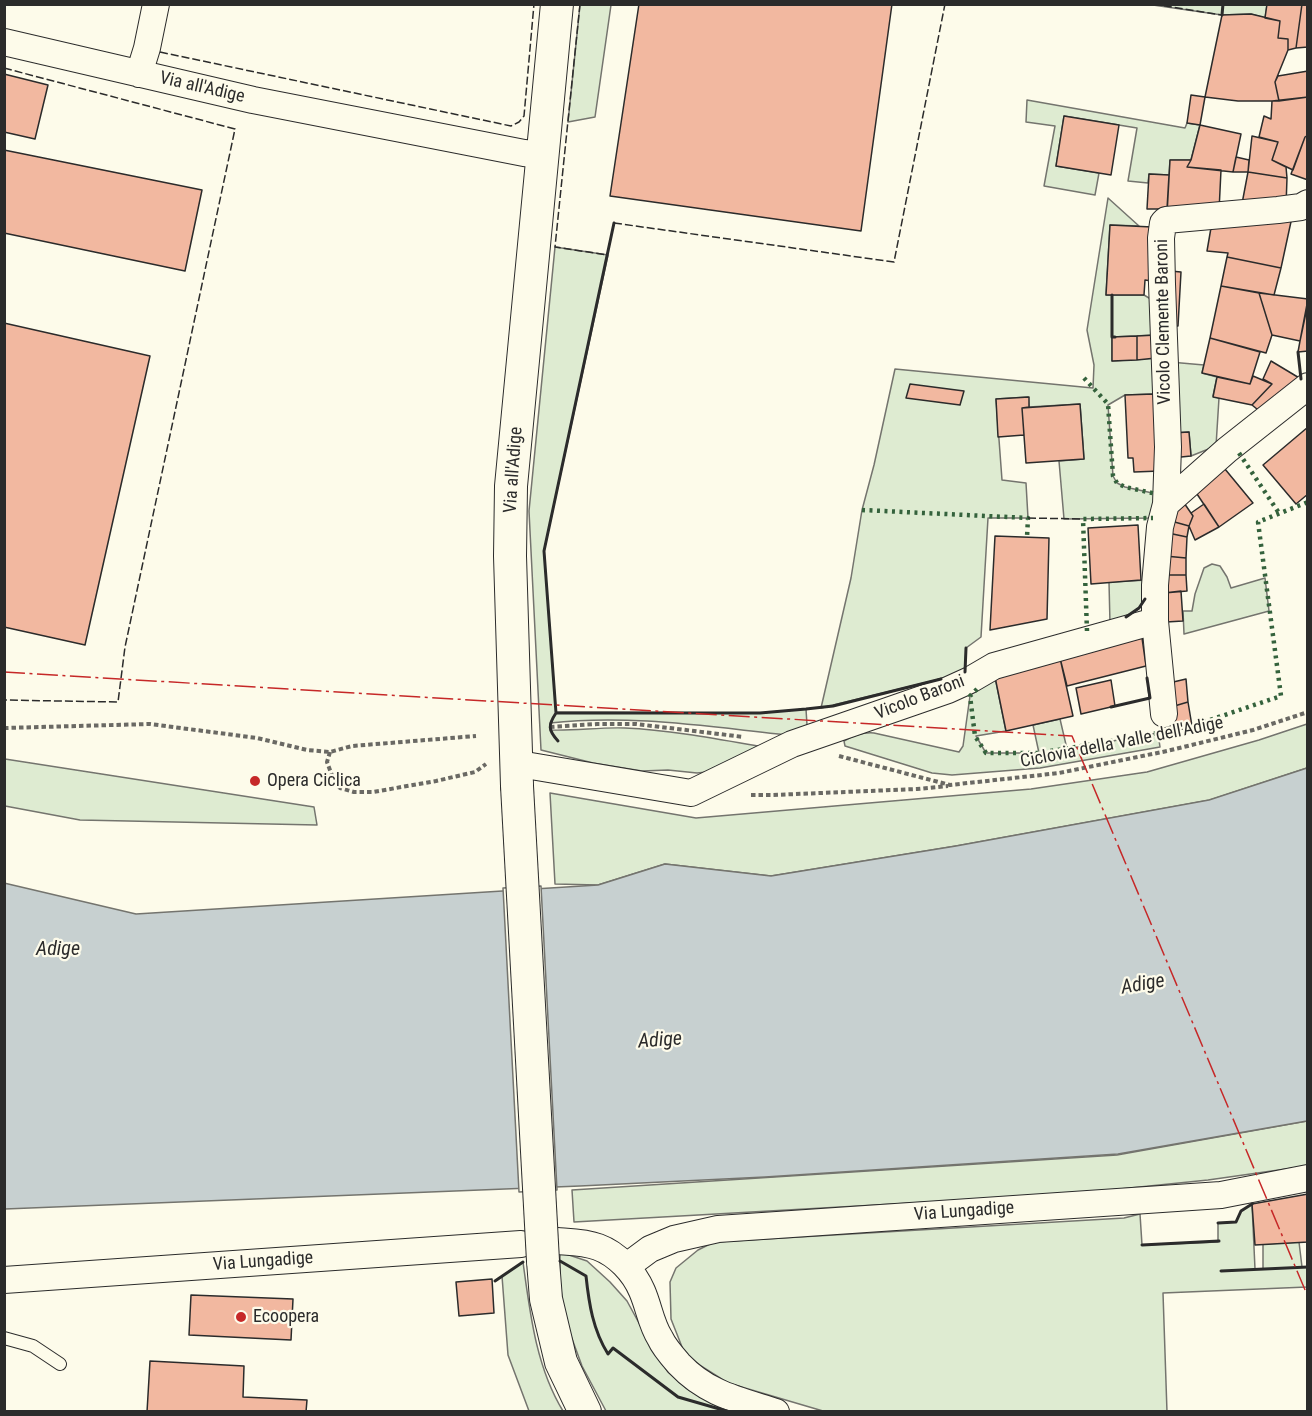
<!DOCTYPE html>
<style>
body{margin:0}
#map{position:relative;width:1312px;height:1416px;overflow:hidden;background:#fdfbea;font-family:"Roboto Condensed",sans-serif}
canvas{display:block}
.frame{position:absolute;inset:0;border:6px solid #2b2b2b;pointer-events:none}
</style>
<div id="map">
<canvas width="1312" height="1416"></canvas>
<div class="frame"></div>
</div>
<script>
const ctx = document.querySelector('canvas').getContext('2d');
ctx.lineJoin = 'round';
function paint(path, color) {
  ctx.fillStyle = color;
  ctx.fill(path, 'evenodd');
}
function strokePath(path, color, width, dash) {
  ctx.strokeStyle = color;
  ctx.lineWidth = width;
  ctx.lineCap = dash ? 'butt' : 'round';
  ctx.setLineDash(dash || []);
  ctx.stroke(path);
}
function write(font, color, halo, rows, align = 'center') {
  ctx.font = font + ' "Roboto Condensed",sans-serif';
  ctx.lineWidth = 4.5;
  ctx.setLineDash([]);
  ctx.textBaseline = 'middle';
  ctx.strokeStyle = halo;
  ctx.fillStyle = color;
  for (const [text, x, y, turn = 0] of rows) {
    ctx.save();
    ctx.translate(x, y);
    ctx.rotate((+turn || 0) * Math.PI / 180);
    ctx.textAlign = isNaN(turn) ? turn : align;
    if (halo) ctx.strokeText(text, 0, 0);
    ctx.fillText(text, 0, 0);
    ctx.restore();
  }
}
const green = new Path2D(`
 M580,5h31l-16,112 -27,5z
 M1153,5h114l-2,13 -14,-4 -29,1z
 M1027,100l158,28 2,-5 13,2 -9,35h-21l-1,15 -20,-1 -1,9 -20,-2 9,-53 -73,-12 -8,50 43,7 -4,22 -51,-9 11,-60 -29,-4z
 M1108,198l31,28 -29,-1 -4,70h38l10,6 2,34 -44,2v24l44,-3 -2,36 -29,1 -17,10 5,71 4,7 8,4 32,7 -4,24 -89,1 -5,-58 25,-2 -4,-55 -51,3 -1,-10 -32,2 6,81 24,3 2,35h-40l-7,119 -15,11 -1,25 -144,35 30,-130 11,-68 12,-45 21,-96 198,19 1,-23 -7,-35z
 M555,247l53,8 -64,296 12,161 204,1 46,-4 1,16 -2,5 -16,5c-80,-8 -159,-21 -239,-12v7c25,1 50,-3 75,-2 46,2 93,11 139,19l-57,25 -10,1 -29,-3 -26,1 -49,-8 -52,-13 -12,-239z
 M1170,362l34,3 -2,8 15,4 -4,19 6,2 -3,48 -25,10 -2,-24 -17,1z
 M1212,564l8,2 7,11 4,11 34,-10 4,33 -85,23 -1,-23h9l3,-17 9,-26z
 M1148,580c-1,6 -1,15 -4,21 -5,12 -23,18 -34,23l-1,-42z
 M994,672l12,59 -30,5 10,17h53l-6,-28 27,-6 7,30 91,-16 2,14 -120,21 -88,7 -20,-2 -87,-27 -1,-5c10,-6 19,-9 30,-8l85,19 4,-6 7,-50z
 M1307,724v44l-97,32 -254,46 -185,30 -106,-12 -67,21 -43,-1 -5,-91 146,25 335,-29 116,-17 112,-32z
 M5,759l309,48 3,18 -237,-5 -75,-14z
 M1307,1121v45l-99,14 -137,14 -497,28 -2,-32 545,-35z
 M1252,1204l3,65h8v-25l36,-2 3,25h6l-1,20 -144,6 4,119 -344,-1 -95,-28 -27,-17 -17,-14 -13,-33 -1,-37 6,-14 22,-18 16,-8 410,-24 16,-4 2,31 76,-3v-19l18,-1 5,-11z
 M560,1252l27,9 23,21 17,19 25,46 16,25 18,16 38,22 6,1h-124l-24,-45 -18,-49 -4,-37z
 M523,1262c7,51 13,105 40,149h-34l-21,-56 -6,-79z`);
paint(green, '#deebd1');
strokePath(green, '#74746e', 1.5);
const water = new Path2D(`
 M1307,768v353l-189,33 -353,23 -185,9 -575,23 -1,-326 132,31 462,-29 67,-21 106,12 185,-30 253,-46z`);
paint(water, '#c7d0d0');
strokePath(water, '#74746e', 1.5);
const pier = new Path2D(`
 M541,886l16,304 -38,2 -16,-304z`);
paint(pier, '#fdfbea');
strokePath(pier, '#74746e', 1.5);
const building = new Path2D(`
 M639,4h253l-31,227 -251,-35z
 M1267,4h35l-6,44 -8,2v-11l-10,-1 2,-17 -15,-3z
 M1302,4h6v43l-12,1z
 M1251,14l29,7 -2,17 10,1v11l-13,32 4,19h-41l-33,-4 17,-82z
 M1308,71v26l-29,4 -4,-19 3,-6z
 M4,74l44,11 -13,54 -31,-7z
 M1191,95l14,2 -5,28 -13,-2z
 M1308,97v38l-3,2 -12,33 -21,-10 6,-18 -19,-5 5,-21 7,3 1,-18z
 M1064,116l55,9 -8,50 -55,-9z
 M1200,125l41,9 -8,38 -46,-5 4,-7z
 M1308,135v45l-17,-6 14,-37z
 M1252,136l26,6 -6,18 14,7 1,11 -39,-6z
 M4,150l198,40 -17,81 -181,-38z
 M1236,157l13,3 -1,12h-15z
 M1170,160h21l-4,7 34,3 -2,41 -52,3z
 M1248,172l39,6 -1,28 -45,3z
 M1149,174l20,1 -2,34h-20z
 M1292,217l-11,51 -54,-11 1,-4 -21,-2 5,-29z
 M1110,225l42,2v54l-7,-1 -1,15h-38z
 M1227,257l54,11 -7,27 -53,-9z
 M1170,271l11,1 -3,54h-10z
 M1221,286l38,7 13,42 -6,18 -56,-15z
 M1259,293l49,6 -8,42 -28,-6z
 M1308,303v48l-10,1 2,-11z
 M4,323l146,33 -65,289 -81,-18z
 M1156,335v23l-19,2v-24z
 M1137,336v24l-25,1v-24z
 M1210,338l50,14 -10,32 -48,-11z
 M1271,361l30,18 -38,35 -11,-9 20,-21 -9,-5z
 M1253,376l19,8 -20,21 -39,-8 4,-20 33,7z
 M910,384l54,7 -4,14 -54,-7z
 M1154,394l6,77 -26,1 -1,-14h-5l-3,-63z
 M1029,397v10l-7,1 2,27 -26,2 -2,-38z
 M1080,404l4,55 -58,4 -4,-55z
 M1308,427v67l-12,10 -33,-39z
 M1189,432l2,24 -20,2 1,-25z
 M1220,463l33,40 -34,24 -26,-39z
 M1182,500l11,16 -4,10 -18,-5z
 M1204,504l15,23 -24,13 -6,-14 4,-10 -2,-3z
 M1171,521l18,5 -2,11 -19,-4z
 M1138,525l3,55 -50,4 -3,-56z
 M1168,533l19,4 -1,21 -21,-2z
 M995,536l54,2 -2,81 -57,11z
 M1165,556l21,2v17h-22z
 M1164,575h22l1,16 -23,2z
 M1181,591l2,30 -17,1 -2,-29z
 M1142,638l4,28 -79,20 -7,-28z
 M1060,658l13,58 -67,15 -12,-59z
 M1186,679l2,23 -17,5 -2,-24z
 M1111,680l4,26 -34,8 -5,-26z
 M1188,702l4,24 -19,6 -2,-25z
 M1308,1194v48l-53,3 -3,-41z
 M492,1279l2,34 -35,3 -3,-34z
 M191,1295l102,4 -2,41 -102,-5z
 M150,1361l94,5 -1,31 64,3 -1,12h-159z`);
paint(building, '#f2b8a0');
strokePath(building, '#2b2b2b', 1.5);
const service = new Path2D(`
 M4,1338l29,8 27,18`);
const minor = new Path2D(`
 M4,42l249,58 271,53 19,2
 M139,74l8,-26 9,-44
 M1166,504l2,-57 -6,-163 -1,-46 2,-15 3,-3 112,-10 23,-3 7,-4
 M1164,714l-9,-93v-36l5,-58 6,-23 61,-54 81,-64
 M516,766l9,-1 166,28 101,-49 156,-54 22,-10 24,-14 161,-45
 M557,1241c14,1 28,1 41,6 19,7 36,25 44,44 7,16 9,33 18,47 4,9 12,18 19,26 28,30 60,36 97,48
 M627,1266l23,-17 24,-10 44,-10 503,-34 87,-17
 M4,1280l517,-36`);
const tertiary = new Path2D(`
 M517,786l-7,-230 1,-70 46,-482
 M543,1261l3,38 15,63 24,50`);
strokePath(service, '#2b2b2b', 14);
strokePath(minor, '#2b2b2b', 28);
strokePath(tertiary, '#2b2b2b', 34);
strokePath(new Path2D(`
 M550,727l47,-3h39l108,13
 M4,728l146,-4 107,14 50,12 23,2 22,-6 124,-10
 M330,752l-3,10 7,19 6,7 14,4h19l63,-11 39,-9 11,-8
 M839,756l111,29 109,-12 108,-22 86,-21 55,-18
 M751,795h21l145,-6 31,-3`), '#6a6964', 4, [4.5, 3]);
strokePath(service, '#fdfbea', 12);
strokePath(minor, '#fdfbea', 26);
strokePath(tertiary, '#fdfbea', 32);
const tertiaryBridge = new Path2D(`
 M517,786l26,475`);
strokePath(tertiaryBridge, '#2b2b2b', 34, []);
strokePath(tertiaryBridge, '#fdfbea', 32);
strokePath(new Path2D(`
 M1084,378l24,26 5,72 4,7 8,4 32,7
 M1239,453l40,60
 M862,510l166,8 -1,19
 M1087,631l-4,-112 70,-1
 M977,689l-7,7 5,40 11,17h53l119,-20
 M1189,727l92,-31 -23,-174 50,-20`), '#34623c', 4.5, [3, 4.5]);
strokePath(new Path2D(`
 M580,4l-25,243 53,8
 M1153,4l69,11
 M160,52l351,74 8,-4 5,-6 10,-112
 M4,68l231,61 -110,518 -7,55 -114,-2
 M614,223l280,39 51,-258
 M1028,518l55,1`), '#2b2b2b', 1.5, [8, 3]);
strokePath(new Path2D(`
 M1222,15l1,-11
 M614,223l-70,328 12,162h204l46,-4 27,-3 108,-27
 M1112,295v42h3
 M1298,352l3,27
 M1126,617l13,-9 6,-9
 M965,672l1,-24
 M1111,707l39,-9 -3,-20
 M556,713c-8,12 -8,17 2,28
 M1218,1223l18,-1 5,-11 11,-7
 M1142,1245l77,-4
 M560,1261l26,15c3,28 7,54 22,78l5,-6 65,49 52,15
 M1221,1271l87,-4
 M495,1281l28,-19`), '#2b2b2b', 3);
strokePath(new Path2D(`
 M4,672l1068,64 236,561`), '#c62828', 1.5, [21, 4.5, 3, 4.5]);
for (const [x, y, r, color] of [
 [255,781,6,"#c62828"],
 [241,1317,6,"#c62828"]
]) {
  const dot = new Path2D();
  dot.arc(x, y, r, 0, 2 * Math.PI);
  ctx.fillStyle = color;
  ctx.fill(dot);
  strokePath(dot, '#fdfbea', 2);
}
write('18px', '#2b2b2b', '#fdfbea', [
 ["Via all'Adige",202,88,13],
 ["Vicolo Clemente Baroni",1164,322,-91],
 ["Via all'Adige",514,470,-86],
 ["Vicolo Baroni",920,698,-21],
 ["Ciclovia della Valle dell'Adige",1122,743,-11],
 ["Via Lungadige",964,1212,-4],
 ["Via Lungadige",263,1262,-4]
]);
write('18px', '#2b2b2b', '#fdfbea', [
 ["Opera Ciclica",267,781],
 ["Ecoopera",253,1317]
], 'left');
write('italic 20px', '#2b2b2b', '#fdfbea', [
 ["Adige",58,950],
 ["Adige",1143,985,-10],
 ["Adige",660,1041,-4]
]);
</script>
